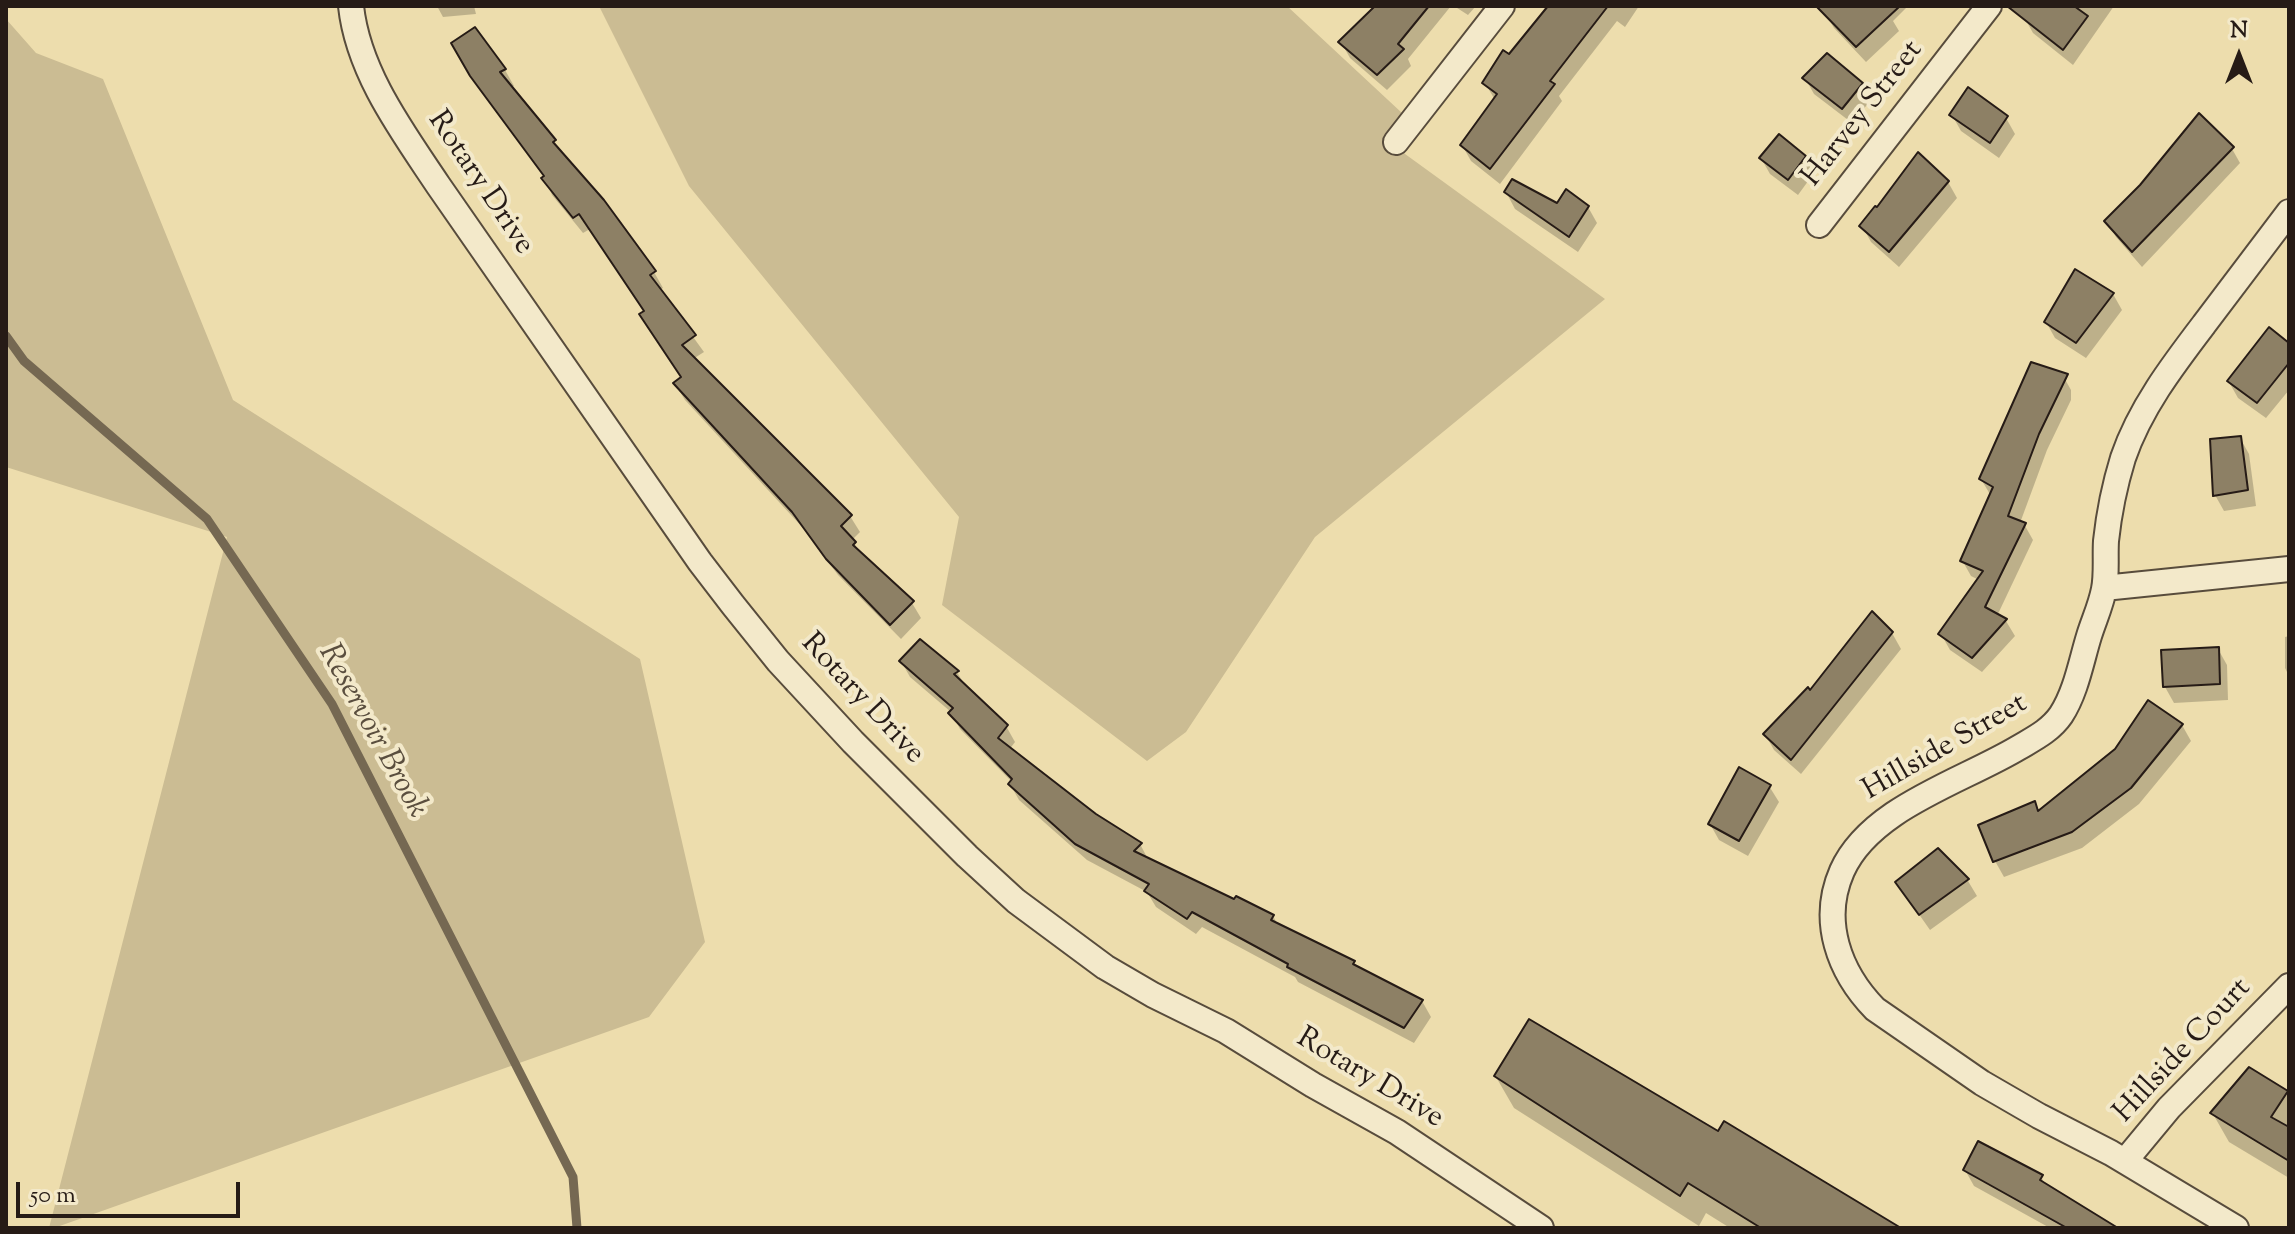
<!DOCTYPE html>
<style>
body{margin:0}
#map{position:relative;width:2295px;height:1234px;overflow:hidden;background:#edddad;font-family:"Sorts Mill Goudy",serif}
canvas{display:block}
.frame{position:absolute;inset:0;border:8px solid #261b16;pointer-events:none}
.north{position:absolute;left:2199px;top:16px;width:80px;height:80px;-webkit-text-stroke:6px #f3e9ca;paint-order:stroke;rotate:0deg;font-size:22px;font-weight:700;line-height:32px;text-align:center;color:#261b16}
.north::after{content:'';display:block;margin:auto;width:28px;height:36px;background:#261b16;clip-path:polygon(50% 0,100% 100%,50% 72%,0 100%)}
.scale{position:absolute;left:16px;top:1182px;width:224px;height:36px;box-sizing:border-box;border:4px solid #261b16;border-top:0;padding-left:10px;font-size:24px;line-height:28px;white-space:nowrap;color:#261b16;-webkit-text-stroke:6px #f3e9ca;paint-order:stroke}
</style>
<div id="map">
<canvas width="2295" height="1234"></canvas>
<div class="frame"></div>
<div class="north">N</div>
<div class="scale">50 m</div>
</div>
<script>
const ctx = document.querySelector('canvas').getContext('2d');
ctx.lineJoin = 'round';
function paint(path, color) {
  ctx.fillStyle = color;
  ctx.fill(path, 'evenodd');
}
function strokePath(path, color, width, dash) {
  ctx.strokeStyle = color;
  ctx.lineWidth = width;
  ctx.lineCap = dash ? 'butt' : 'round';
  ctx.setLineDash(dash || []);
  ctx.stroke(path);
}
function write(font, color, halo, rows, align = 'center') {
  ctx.font = font + ' "Sorts Mill Goudy",serif';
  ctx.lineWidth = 8;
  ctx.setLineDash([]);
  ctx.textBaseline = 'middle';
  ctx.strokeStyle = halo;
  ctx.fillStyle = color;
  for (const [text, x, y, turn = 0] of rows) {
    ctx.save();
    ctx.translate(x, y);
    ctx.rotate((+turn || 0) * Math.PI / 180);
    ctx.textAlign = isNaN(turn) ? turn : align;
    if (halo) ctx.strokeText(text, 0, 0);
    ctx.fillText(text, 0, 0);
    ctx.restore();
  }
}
paint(new Path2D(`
 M599,6h688l115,107 -19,25 222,161 -290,238 -129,195 -39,29 -205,-156 17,-88 -270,-331z
 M6,19l30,34 67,26 130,321 407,259 65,283 -56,75 -595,211h-5l178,-691 -221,-70z`), '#cbbc93');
paint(new Path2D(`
 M437,6h37l2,8 -33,3z
 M1374,6h77l-43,53 3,7 -24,24 -37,-32 -9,-16 35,-33z
 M1454,6h22l-8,9z
 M1550,6h89l-14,21 -8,-6 -58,75 3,5 -62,83 -29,-23 -9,-16 33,-45 -10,-17z
 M1827,6h81l-15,15 6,10 -33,31 -32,-34 -9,-15z
 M2032,6h82l-41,59 -40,-32 -9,-16z
 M474,29l31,41 9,16 -4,1 144,185 9,16 -4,2 45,62 -11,7 157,157 10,16 -8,8 11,17 49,46 9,15 -20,21 -63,-64 -35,-47 -118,-128 -10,-16 7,-6 -37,-66 -55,-83 -7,4 -31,-38 -7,-17 -63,-86 -28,-49z
 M1805,78l56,6 10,16 -19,23 -38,-29z
 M1952,115l54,3 9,16 -16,24 -38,-27z
 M2231,147l9,16 -98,104 -26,-30 -9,-16z
 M1805,157l9,16 -16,22 -28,-21 -9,-16z
 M1948,182l9,16 -58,69 -28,-25 -9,-16z
 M1506,192l52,13 30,2 9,16 -19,29 -63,-43z
 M2113,294l9,16 -36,48 -31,-20 -9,-16z
 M2289,345v45l-23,28 -28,-20 -9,-16z
 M2062,374l9,16v10l-24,50 -27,73 4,1 9,16 -36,76 9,5 9,15 -33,36 -32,-22 -9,-16 38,-54 -8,-4 -9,-16 29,-64 -10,-17z
 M2240,438l9,16 7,52 -32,5 -9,-16z
 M1892,633l9,16 -100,125 -27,-24 -9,-16 46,-42z
 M2289,636v40l-4,-8v-31z
 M2218,649l9,16 1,35 -54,3 -9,-16z
 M901,661l56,11 10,17 39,37 9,16 -6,8 86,66 45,28 9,17 124,55 5,9 76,37 4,7 64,32 9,16 -17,26 -116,-61 -3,-5 -93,-50 -6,7 -40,-27 -9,-15 -60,-32 -68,-60 -9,-16 2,-2 -52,-53 -9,-17 -41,-35z
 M2182,725l9,16 -52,63 -57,44 -78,29 -9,-16 44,-48z
 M1769,786l10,16 -31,54 -29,-16 -9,-16z
 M1938,851l30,30 9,15 -47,34 -33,-47z
 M1496,1077l387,151h-153l-24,-15 -7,13 -185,-118z
 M2287,1092l2,4v82l-60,-36 -16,-28z
 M1965,1170l76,7 6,10 67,41h-64l-76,-42z`), '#0003');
strokePath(new Path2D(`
 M6,336l18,25 183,158 125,185 241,473 4,51`), '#756852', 9);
const building = new Path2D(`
 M1375,6h54l-31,38 6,5 -27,26 -39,-33z
 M1548,6h60l-58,75 5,3 -65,85 -30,-24 37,-51 -15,-11 21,-33 6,4z
 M1816,6h84l-44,41z
 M2007,6h67l14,10 -25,34z
 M475,27l31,42 -6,3 56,68 -3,2 51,58 52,71 -6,4 46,60 -14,10 170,170 -11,11 15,16 -3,3 61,56 -24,24 -64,-66 -34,-47 -119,-129 8,-6 -42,-63 5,-3 -65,-97 -6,4 -32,-40 3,-2 -74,-100 -19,-33z
 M1827,53l36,30 -21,26 -40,-31z
 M1968,87l40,29 -18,27 -41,-28z
 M2199,113l35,34 -102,105 -28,-31 36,-36z
 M1779,134l27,22 -18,24 -29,-22z
 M1918,152l31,29 -60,71 -30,-26 16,-20 2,1z
 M1512,179l45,24 9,-14 23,17 -20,31 -65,-45z
 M2075,269l39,24 -38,50 -32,-21z
 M2269,327l20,16v20l-32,40 -30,-22z
 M2031,362l37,12 -29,60 -31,82 18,7 -41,84 22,12 -35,39 -34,-24 45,-63 -23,-10 33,-74 -14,-8z
 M2241,436l7,54 -35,6 -3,-57z
 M1872,611l21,21 -102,128 -28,-26 45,-47 2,3z
 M920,639l39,32 -5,3 54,51 -10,13 98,76 46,29 -8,8 100,48 2,-3 38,19 -3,5 84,41 -2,3 70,36 -19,28 -117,-61 1,-3 -96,-52 -5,7 -43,-28 5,-7 -74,-40 -67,-60 4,-5 -64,-66 5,-5 -54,-47z
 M2219,647l1,37 -57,3 -2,-37z
 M2148,700l35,24 -52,64 -59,44 -79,30 -15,-37 57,-24 3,10 77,-62z
 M1739,767l32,18 -32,56 -31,-17z
 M1938,848l31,31 -50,36 -24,-33z
 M1529,1019l189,112 6,-10 177,107h-140l-73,-45 -8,13 -186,-120z
 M2249,1067l39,24 -17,26 18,10v34l-79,-48z
 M1978,1141l65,34 -3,5 78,48h-51l-104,-58z`);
paint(building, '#8d8065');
strokePath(building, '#261b16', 2);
const street = new Path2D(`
 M351,6c7,66 51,125 87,179l262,377 33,43 45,56 75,81 114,114 49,45 89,66 48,28 73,36 87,54 84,47 144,96
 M1396,142l106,-136
 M1819,225l170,-219
 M2104,588l185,-19
 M2125,1161l44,-53 120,-122
 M2236,1228l-125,-75 -72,-37 -57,-33 -107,-74c-36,-37 -55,-88 -33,-138 28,-63 119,-89 176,-123 15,-9 32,-17 43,-33 15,-23 20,-53 28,-79 5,-16 12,-31 15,-47 3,-15 1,-32 2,-48 3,-28 9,-57 17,-83 17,-50 50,-93 82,-135 28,-37 56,-74 84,-111`);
strokePath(street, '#584c3c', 28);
strokePath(street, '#f3e9ca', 24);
write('30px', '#261b16', '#f3e9ca', [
 ["Harvey Street",1864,115,-52],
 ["Rotary Drive",479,184,56],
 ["Rotary Drive",861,700,47],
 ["Hillside Street",1946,749,-30],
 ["Hillside Court",2184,1052,-47],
 ["Rotary Drive",1369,1080,31]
]);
write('italic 32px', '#5a4e3e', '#f3e9ca', [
 ["Reservoir Brook",371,732,61]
]);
</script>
